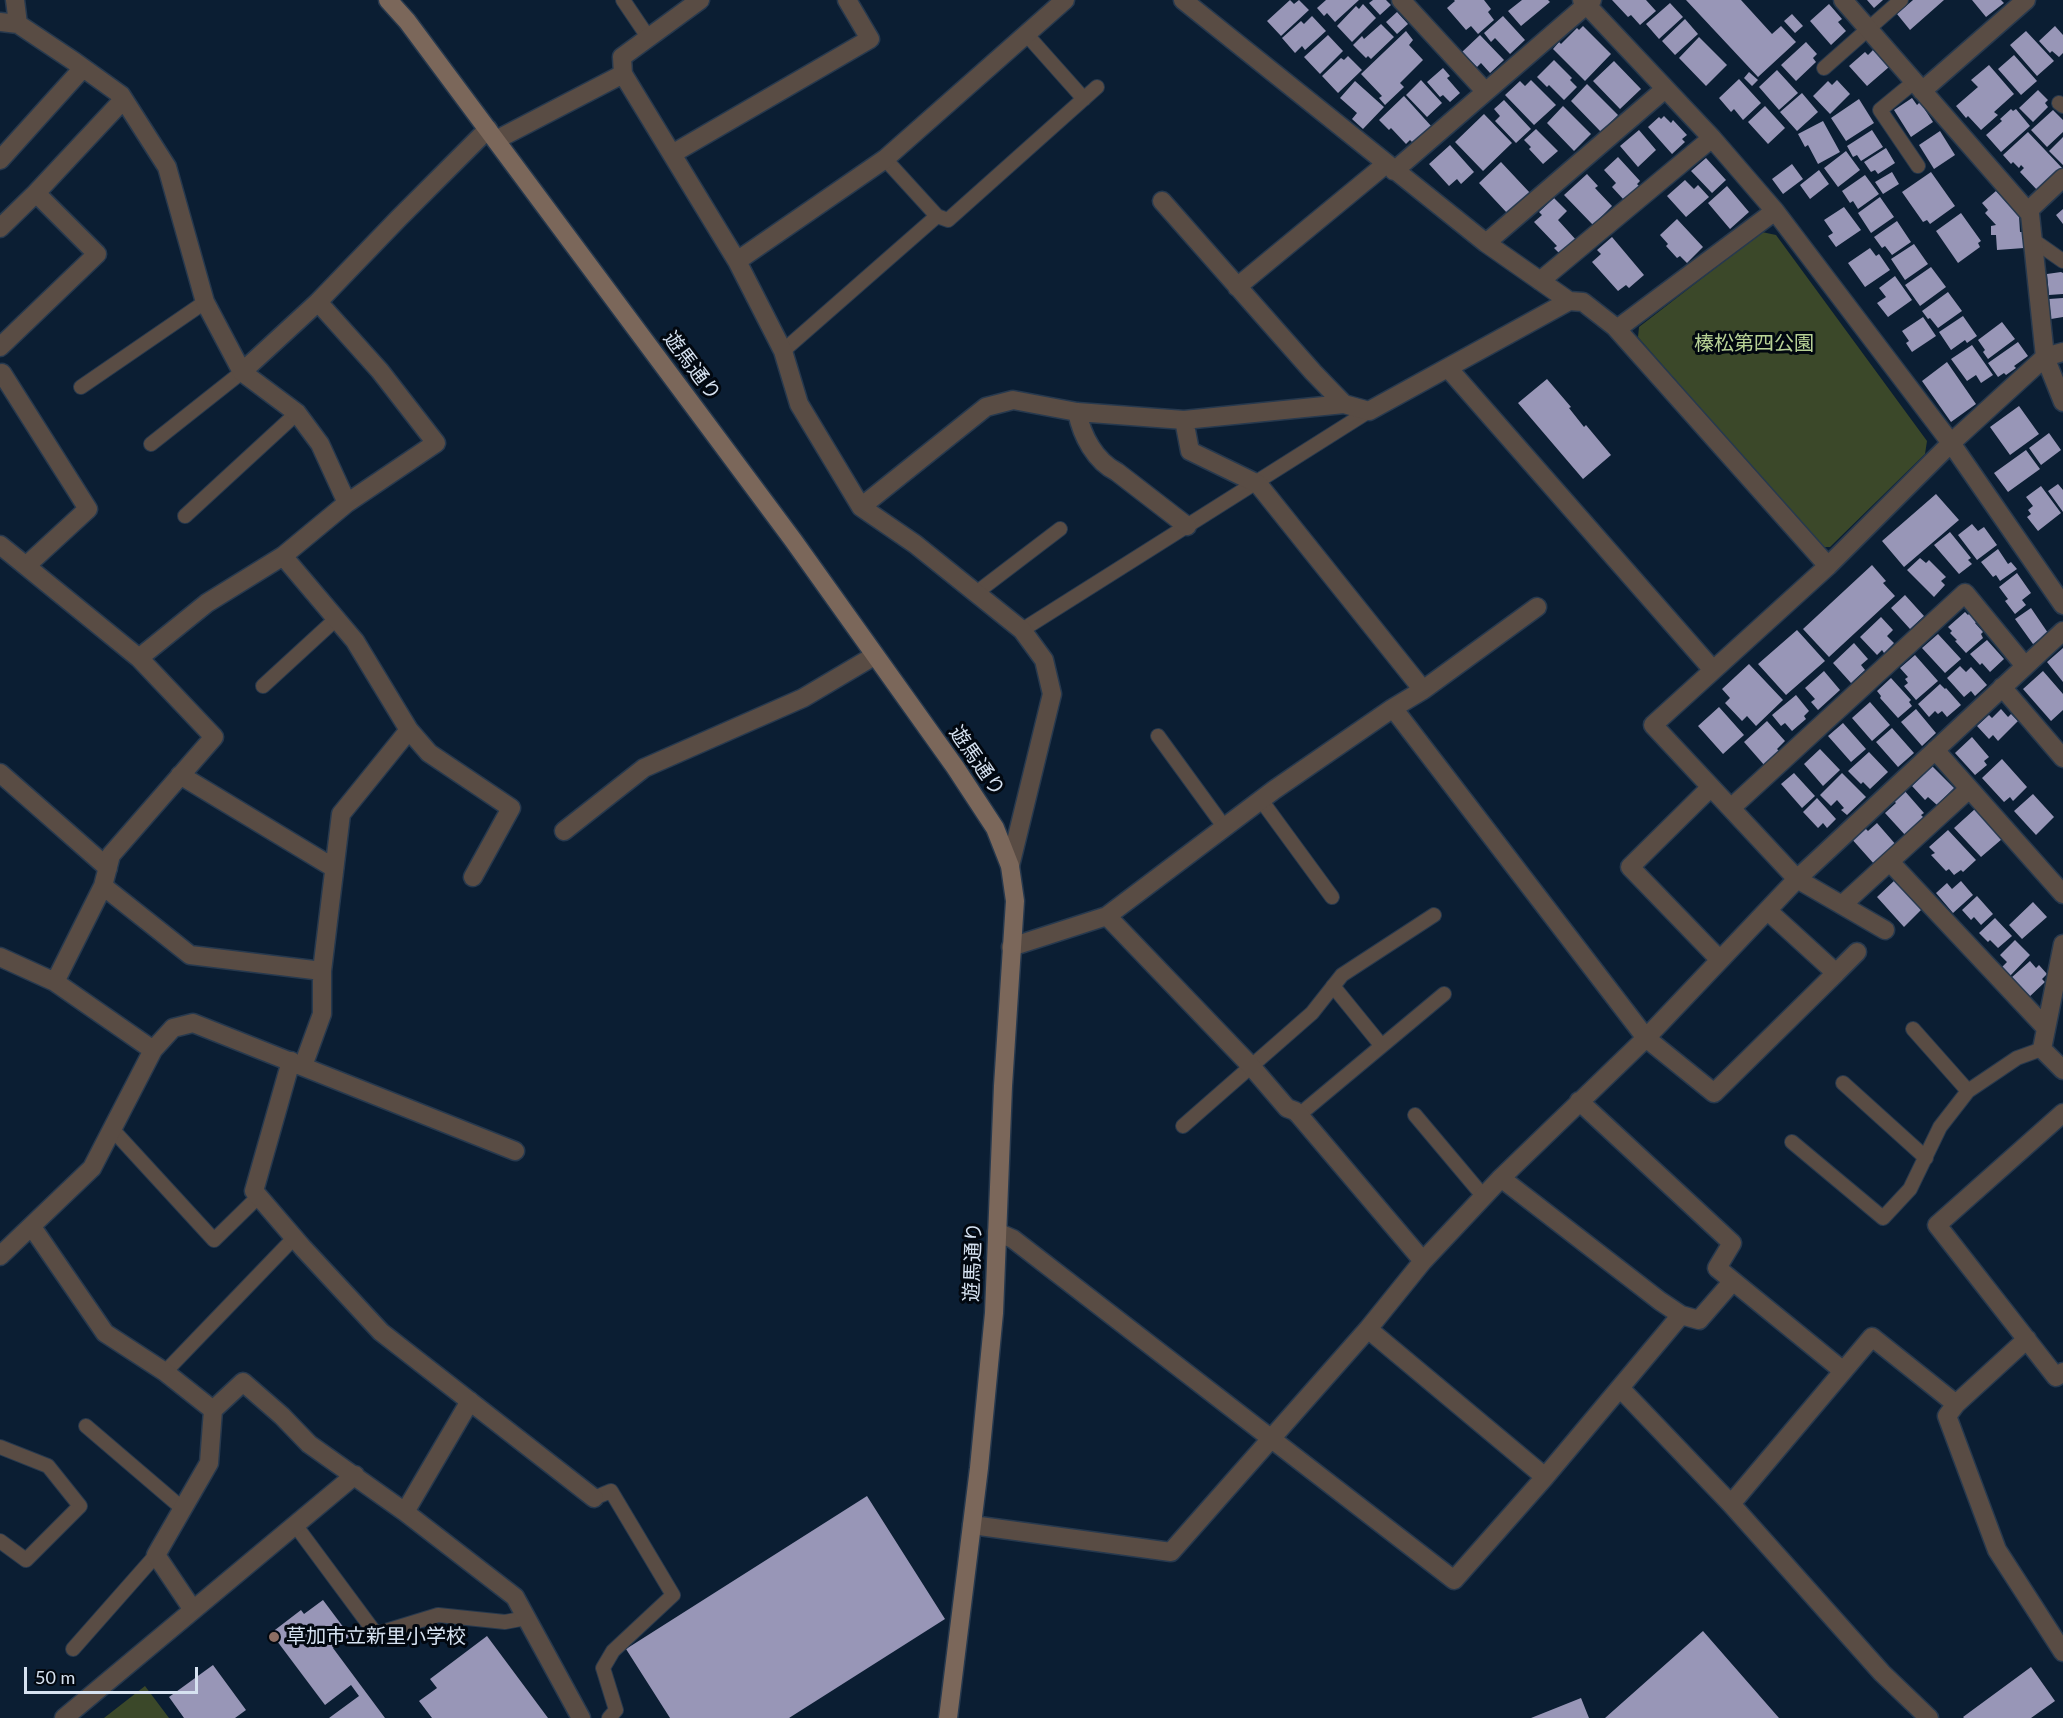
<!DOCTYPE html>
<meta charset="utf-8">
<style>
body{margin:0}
#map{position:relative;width:2063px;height:1718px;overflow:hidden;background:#0b1e33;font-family:Lato,sans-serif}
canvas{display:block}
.scale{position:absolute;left:24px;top:1667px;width:174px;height:27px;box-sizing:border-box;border:3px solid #d6e2f1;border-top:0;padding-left:8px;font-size:18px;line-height:21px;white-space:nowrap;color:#d6e2f1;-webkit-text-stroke:4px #020810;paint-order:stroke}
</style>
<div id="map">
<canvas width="2063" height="1718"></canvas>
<div class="scale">50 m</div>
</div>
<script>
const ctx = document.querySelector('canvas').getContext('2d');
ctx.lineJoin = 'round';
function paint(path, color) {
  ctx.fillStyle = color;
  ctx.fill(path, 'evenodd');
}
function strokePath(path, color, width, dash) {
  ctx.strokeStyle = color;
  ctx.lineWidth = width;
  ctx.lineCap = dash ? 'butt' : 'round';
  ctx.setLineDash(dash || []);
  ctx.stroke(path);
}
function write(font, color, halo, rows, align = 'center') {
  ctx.font = font + ' Lato,"Noto Sans JP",sans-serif';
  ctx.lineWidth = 6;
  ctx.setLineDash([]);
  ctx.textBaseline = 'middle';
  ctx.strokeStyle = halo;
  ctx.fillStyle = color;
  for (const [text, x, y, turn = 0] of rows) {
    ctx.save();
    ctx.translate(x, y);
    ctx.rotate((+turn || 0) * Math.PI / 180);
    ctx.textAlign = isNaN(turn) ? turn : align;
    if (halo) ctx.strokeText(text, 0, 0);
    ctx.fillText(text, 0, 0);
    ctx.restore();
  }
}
paint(new Path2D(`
 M1762,232l14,3 151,206 -2,13 -95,93h-9l-183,-210 1,-10z
 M145,1686l24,32h-65z`), '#3b4829');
paint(new Path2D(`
 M1290,0l4,4 5,-4 10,10 -28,26 -14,-15z
 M1326,0h33l-24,22 -8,-9 -3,3 -7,-8z
 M1373,0h13l5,5 -11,10 -11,-12z
 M1454,0h30l7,9 -3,3 6,8 -16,14 -7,-8 -5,4 -19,-22 8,-7z
 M1522,0h26l2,2 -29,24 -13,-15z
 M1612,0h34l10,11 -16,14 -9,-10 -3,2z
 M1686,0h55l31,34 9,-8 15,16 -38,35z
 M1867,0h16l-9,8z
 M1913,0h31l-34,30 -13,-16z
 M1972,0h29l3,3 -18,14z
 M1670,3l13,14 -24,22 -13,-15z
 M1363,4l13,14 -24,24 -15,-16 19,-20 3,3z
 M1829,4l13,15 -4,3 8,9 -15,14 -21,-24z
 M1397,12l11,12 -11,10 -11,-12z
 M1792,14l11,12 -8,7 -11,-12z
 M1312,16l14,15 -21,19 -3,-4 -7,7 -13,-15 19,-17 3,3z
 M1503,16l22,24 -15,14 -15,-16 -4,4 -7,-9z
 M1685,19l13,15 -23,21 -13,-14z
 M1381,24l13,13 -23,22 -3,-3 -2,2 -13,-13 9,-9 2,3z
 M1583,26l28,28 -26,27 -32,-32 6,-7 2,2 16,-16 2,2z
 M2055,26l8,9v18l-4,4 -7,-6 -2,2 -11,-12z
 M1406,31l7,9 -4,5 14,15 -23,23 4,4 -19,18 -6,-7 3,-2 -21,-22z
 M2026,31l28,30 -17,15 -27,-31z
 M1328,35l15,16 -23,23 -16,-17z
 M1480,35l24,25 -14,13 -9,-10 -4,4 -15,-15z
 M1699,37l28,28 -21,21 -27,-28z
 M1806,42l11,12 -4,4 3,4 -20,19 -15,-16z
 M1873,50l16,17 -22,19 -18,-20 16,-14 3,3z
 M2014,55l23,26 -16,14 -23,-26z
 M1348,56l14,14 -24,23 -16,-17 19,-18 3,2z
 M1554,60l18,18 -2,2 7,7 -13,13 -15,-15 -2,2 -10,-10z
 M1614,61l27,28 -21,20 -27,-28z
 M1989,65l25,29 -20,18 4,3 -17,15 -13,-14 -2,2 -10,-12 22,-19 -7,-7z
 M1443,68l7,8 -3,2 13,15 -10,9 -7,-7 -3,2 -13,-15z
 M1777,70l21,23 -19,17 -20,-23z
 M1749,72l9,8 -6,6 -8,-8z
 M1739,79l22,24 -18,17 -9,-11 -3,3 -12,-14z
 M1421,80l21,23 -15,14 -21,-22z
 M1531,80l25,25 -22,20 -29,-30 15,-14 5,5z
 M1837,80l13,14 -20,20 -17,-18 15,-15 4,4z
 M1355,81l29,26 -21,22 -11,-10 5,-6 -17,-15z
 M1587,84l31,31 -17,17 -30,-31z
 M2038,90l10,10 -3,3 3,4 -15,15 -14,-14z
 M1802,93l16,19 -21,19 -17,-19z
 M1404,96l28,31 -18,17 -4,-4 -4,4 -15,-16 -2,2 -10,-10z
 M1912,98l5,7 3,-3 13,20 -22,15 -17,-27z
 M1859,99l15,24 -28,18 -15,-23z
 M1504,100l27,29 -15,14 -21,-22 5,-5 -6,-7z
 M1563,106l28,28 -17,17 -27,-28z
 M1765,106l20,22 -17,16 -20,-22z
 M2011,109l2,2 3,-2 14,17 -29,26 -15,-17 16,-14 -2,-2z
 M2053,110l10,10v12l-16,15 -16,-17z
 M1484,114l28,29 -29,28 -28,-29z
 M1664,116l7,7 2,-3 14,15 -5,4 3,3 -13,12 -24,-27 11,-10 2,2z
 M1823,121l17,31 -22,12 -10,-19 -3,2 -7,-13z
 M1536,129l22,22 -15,13 -14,-15 2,-2 -7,-7z
 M1639,130l17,20 -18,17 -18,-21z
 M1872,130l11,17 -22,14 -4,-6 -4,2 -6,-11z
 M1940,131l15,24 -21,14 -15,-24z
 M2028,132l35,37 -24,23 -19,-20 4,-4 -3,-3 -2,3 -6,-6 -2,2 -8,-9z
 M2063,137v28l-14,-14z
 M1450,145l24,27 -13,12 -4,-5 -8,7 -20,-22z
 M1886,148l9,15 -17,11 -3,-4 -4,2 -7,-10z
 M1846,151l14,19 -22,17 -14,-19z
 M1618,157l22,24 -3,3 2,2 -15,14 -12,-13 4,-4 -12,-13z
 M1706,158l20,22 -14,13 -21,-22z
 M1501,162l29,31 -22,21 -29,-31z
 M1792,164l11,15 -20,15 -11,-15z
 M1819,170l10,14 -19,15 -10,-14z
 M1892,172l7,12 -16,10 -8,-12z
 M1931,172l24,34 -25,18 -3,-4 -4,2 -21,-30z
 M1587,174l11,12 -3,2 17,18 -19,19 -29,-30z
 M1865,175l14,19 -21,15 -5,-8 -3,2 -8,-12z
 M1685,180l9,9 4,-4 11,12 -23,20 -19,-21z
 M1727,186l22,26 -19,17 -22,-26z
 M1996,191l23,25 1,16h3l1,16 -27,2 -1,-15h-5v-9l5,-1 -11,-12 3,-3 -6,-7z
 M1880,197l14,20 -23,16 -13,-20z
 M1554,198l13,13 -9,9 19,21 -15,15 -8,-8 3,-2 -23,-24 8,-7 -3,-3z
 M1844,207l17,23 -25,17 -8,-11 5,-3 -9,-13z
 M2063,209v15l-7,-9z
 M1961,213l20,28 -3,2 2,4 -22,16 -22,-32z
 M1677,219l26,28 -16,16 -7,-7 -3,2 -11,-12 2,-2 -8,-9z
 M1897,221l14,21 -19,13 -7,-9 -3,2 -8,-11z
 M1612,237l32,38 -15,13 -3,-3 -8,6 -26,-29 9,-8 -4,-4z
 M1914,244l14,20 -23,16 -14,-21z
 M1870,248l6,8 3,-2 11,16 -25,17 -17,-24z
 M1931,267l15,20 -26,19 -15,-21z
 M2061,272l2,1v21l-14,1 -2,-21z
 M1895,276l17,24 -24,17 -11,-14 9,-6 -7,-9z
 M1948,292l14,19 -24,17 -8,-10 -2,1 -6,-8z
 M2063,298v19l-12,2 -2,-20z
 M1963,316l14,20 -10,7 -2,-3 -14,10 -12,-18z
 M1923,317l13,19 -24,16 -6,-9 3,-2 -7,-10z
 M2002,322l13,17 -27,20 -5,-7 2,-2 -7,-10z
 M2018,342l10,14 -14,10 2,2 -10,7 -2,-2 -6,4 -10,-14z
 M1972,345l21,30 -12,8 -5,-8 -9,6 -16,-22z
 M1947,362l29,42 -25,18 -29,-41z
 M1547,379l24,28 -2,1 15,19 2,-2 25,30 -28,24 -65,-76z
 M2019,406l20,28 -29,21 -20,-28z
 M2049,433l12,17 -20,15 -12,-17z
 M2026,450l14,19 -32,23 -14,-19z
 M2058,484l5,6v22l-15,-21z
 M2041,486l20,27 -23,18 -11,-14 4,-3 -3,-4 5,-4 -7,-9z
 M1936,494l23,26 -55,47 -22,-26z
 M1972,524l6,7 6,-4 13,18 -20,15 -19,-25z
 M1950,532l21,26 -3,2 4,4 -13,10 -25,-29z
 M1998,549l10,15 3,-2 6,7 -17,12 -4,-6 -3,2 -12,-15z
 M1920,558l6,5 3,-3 17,17 -5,4 4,4 -11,12 -27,-27z
 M1872,565l14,16 -3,2 12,13 -66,61 -26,-28z
 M2017,573l14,20 -9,7 4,5 -11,9 -10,-13 3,-2 -9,-12z
 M1905,595l19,21 -14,13 -19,-21z
 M2031,608l17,25 -15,11 -18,-25z
 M1965,612l3,3 2,-2 8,8 -3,2 8,9 -2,2 2,4 -17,15 -11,-12 2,-1 -7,-7 2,-2 -4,-4z
 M1881,617l12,13 -6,6 7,7 -10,10 -2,-3 -5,5 -17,-18z
 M1797,630l28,31 -39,34 -28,-31z
 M1938,634l23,25 -16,14 -23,-25z
 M1987,640l17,19 -14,13 -8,-9 -2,2 -10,-11z
 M1854,643l14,16 -7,6 4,5 -14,13 -18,-20z
 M2063,648v34l-16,-20z
 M1915,655l23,26 -22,19 -12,-14 4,-3 -3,-4 3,-2 -8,-9z
 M1749,664l34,36 -27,26 -9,-10 -5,5 -17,-18 5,-5 -8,-9z
 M1960,666l6,6 5,-5 16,18 -12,11 -4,-5 -7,6 -17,-19z
 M1824,671l16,19 -22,20 -7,-8 4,-3 -10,-11z
 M2043,671l20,23v16l-12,11 -28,-32z
 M1891,678l20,22 -2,2 3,4 -14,12 -18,-20 1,-2 -4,-5z
 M1940,684l5,5 1,-1 15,17 -14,12 -5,-6 -4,3 -3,-3 -6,6 -11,-13z
 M1796,695l13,16 -5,5 2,3 -14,12 -7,-8 -4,3 -9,-11z
 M1870,702l20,23 -18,16 -20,-23z
 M1719,707l25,28 -21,19 -25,-28z
 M1916,709l20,24 -14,13 -21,-24z
 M2001,709l7,8 3,-3 7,7 -20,20 -5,-6 -4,4 -12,-13 12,-11 3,3z
 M1767,721l18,20 -8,8 3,3 -15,14 -21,-24z
 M1843,723l23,26 -15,13 -23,-26z
 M1892,728l22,25 -16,14 -22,-25z
 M1972,737l17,20 -5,4 3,4 -12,10 -20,-22z
 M1820,749l20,21 -17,16 -19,-22z
 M1869,752l19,20 -18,17 -7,-7 -2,2 -13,-13z
 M2002,759l25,28 -14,14 -3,-4 -6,5 -22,-24z
 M1932,766l22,22 -17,17 -9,-8 -3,3 -13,-14z
 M1794,773l21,23 -13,12 -21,-24z
 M1842,773l24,24 -19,18 -6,-5 3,-2 -7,-8 -6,6 -11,-11z
 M1903,789l21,24 -3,2 4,4 -19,17 -21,-23 11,-10 -4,-4z
 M2033,794l21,23 -18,18 -22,-24z
 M1817,798l19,21 -9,9 -4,-5 -5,5 -15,-16z
 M1975,809l27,30 -21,18 -27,-29z
 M1877,823l20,23 -22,19 -25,-28 13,-11 5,5z
 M1948,830l28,30 -13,12 -2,-2 -7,5 -5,-6 -3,2 -15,-16 4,-2 -6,-6z
 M1895,880l27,29 -18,18 -27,-30z
 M1961,881l12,14 -20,18 -17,-20 11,-10 5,6z
 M1977,896l16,18 -12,11 -7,-8 -3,3 -9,-10z
 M2033,902l14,15 -25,22 -13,-14z
 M1995,918l17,18 -14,12 -8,-8 -2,2 -9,-9z
 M2015,940l15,15 -20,21 -8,-9 5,-5 -7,-7z
 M2030,961l6,7 3,-3 8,9 -5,5 3,3 -18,17 -16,-21z
 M867,1496l78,123 -156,99h-119l-44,-69z
 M323,1600l27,36 -17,12 52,70h-56l30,-22 -8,-11 -26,20 -54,-72 30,-23 3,4z
 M1703,1631l76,87h-174z
 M487,1636l61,82h-116l-13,-17 18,-13 -7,-9z
 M213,1665l33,45 -11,8h-51l-15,-21z
 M2031,1667l24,34 -24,17h-67l-1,-1z
 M1581,1698l8,20h-58z`), '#9896b7');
const lane = new Path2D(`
 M623,0l25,37
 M1027,35l57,64
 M1824,68l77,-68
 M1914,82l-34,28 38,56
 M2059,103l4,3
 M885,159l52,57 11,4 149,-133
 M2033,240l30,21
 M783,351l154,-135
 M81,387l124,-85
 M151,444l91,-72
 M185,516l112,-103
 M976,593l84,-64
 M1022,630l347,-219
 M263,686l73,-67
 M1158,736l67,92
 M1261,800l71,97
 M1333,986l48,59
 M1913,1029l55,62
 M1843,1083l83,75
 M1299,1115l145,-121
 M1415,1115l69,82
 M1183,1126l129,-113 30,-38 92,-60
 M112,1129l102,111 45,-44
 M1792,1142l91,76 27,-29 30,-62 28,-36 49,-33 25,-9
 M165,1372l129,-134
 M86,1426l97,83
 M0,1447l48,19 32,40 -54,54 -26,-19
 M594,1498l17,-7 62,104 -60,56 -10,17 13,42 -7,8
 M296,1526l80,108 62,-19 67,7 21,-4
 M73,1649l83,-94`);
const street = new Path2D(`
 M15,0l3,24
 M700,0l-78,57 1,17 114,187 46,90 16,53 62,103 54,37 107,86 22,30 8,34 -42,172
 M1183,0l303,243 83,58
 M1401,0l84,91
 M1582,0l130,138 63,73 176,232 112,162
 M1843,0l187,214 15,143 18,45
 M0,22l18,2 57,38 46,33 46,72 38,135 37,70 55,41 23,31 27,59
 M1922,91l104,-91
 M496,140l127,-66
 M672,154l198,-115 -23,-39
 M0,160l83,-92
 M1394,171l198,-171
 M1162,201l151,171 31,32
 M2028,211l35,-33
 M0,228l36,-35 87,-93
 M1486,243l179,-154
 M737,261l148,-102 180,-159
 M1540,281l172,-143
 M1237,287l149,-123
 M1617,329l158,-118
 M0,347l97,-93 -61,-61
 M1448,368l265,302
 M242,372l76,-70 80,-83 90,-90
 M1077,412c5,24 18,49 40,60l70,54
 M1184,420l6,31 68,33 165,206
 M861,507l125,-100 27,-7 64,12 107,8 160,-16 25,7 200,-110 14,1 32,25 213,239
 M0,545l26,21 62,-57 -86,-136
 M283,556l72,85 54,89 20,23 82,55 -38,69
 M26,566l113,92 75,79 -103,118 -8,31
 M139,658l68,-55 76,-47 64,-53 89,-60 -56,-72 -62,-69
 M2002,687l61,71
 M1393,708l253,330 68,55 122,-120 -68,-62
 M1935,750l128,144
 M0,773l108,95
 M180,775l154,93
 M1711,787l-81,80 90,93
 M1731,808l234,-215 60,73
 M564,831l80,-63 159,-70 71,-42
 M1890,862l156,166
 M1842,905l127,-116
 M1107,916l144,150 36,42 8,3 4,4 124,146
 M1885,930l-88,-51 -144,-154 175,-159 123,-123 94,-86 18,-5
 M2063,944l-21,105 21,21
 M1011,947l96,-31 167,-126 119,-82 30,-18 114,-83
 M0,957l55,25 98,68
 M322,971l19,-157 68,-84
 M1836,973l21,-21
 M55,982l48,-96 87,69 132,16v43l-19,52
 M291,1061l-37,130 49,57 78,84 213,166
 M1579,1101l153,142 -15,25 125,102
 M2063,1113l-126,112 119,152 7,-5
 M1501,1178l159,123 21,14 18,5 34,-39
 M32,1227l73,106 60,39 48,38
 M997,1232l16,7 441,341 91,-103 136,-162
 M0,1256l92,-88 61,-118 20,-22 20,-5 322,128
 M1368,1329l177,148
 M1620,1388l111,116 151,169 47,45
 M1956,1404l-9,12 50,134 66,102
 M1731,1504l141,-167 84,67 71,-65
 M405,1512l65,-111
 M972,1525l199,27 197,-223 55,-68 78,-83 145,-140 151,-159 266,-248
 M193,1610l-37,-55 53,-92 4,-53 30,-28 39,34 27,28 96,68 110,85 66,121
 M64,1718l291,-243`);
const secondary = new Path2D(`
 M388,0l19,21 386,519 162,227 40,61 15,38 5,35 -12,185 -9,227 -15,155 -31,250`);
strokePath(lane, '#27394e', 16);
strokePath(street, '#27394e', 21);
strokePath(secondary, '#27394e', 21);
strokePath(lane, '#594c44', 14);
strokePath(street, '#594c44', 18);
strokePath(secondary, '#7b675a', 18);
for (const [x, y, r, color] of [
 [274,1637,6,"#8d6e63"]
]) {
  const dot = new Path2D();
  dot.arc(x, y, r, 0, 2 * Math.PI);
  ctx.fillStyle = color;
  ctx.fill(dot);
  strokePath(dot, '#020810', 2);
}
write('20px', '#b8d296', '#020810', [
 ["榛松第四公園",1754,344]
]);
write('20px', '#d6e2f1', '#020810', [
 ["遊馬通り",692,366,53],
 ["遊馬通り",977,761,55],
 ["遊馬通り",973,1262,-88]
]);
write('20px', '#d6e2f1', '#020810', [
 ["草加市立新里小学校",286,1637]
], 'left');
</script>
